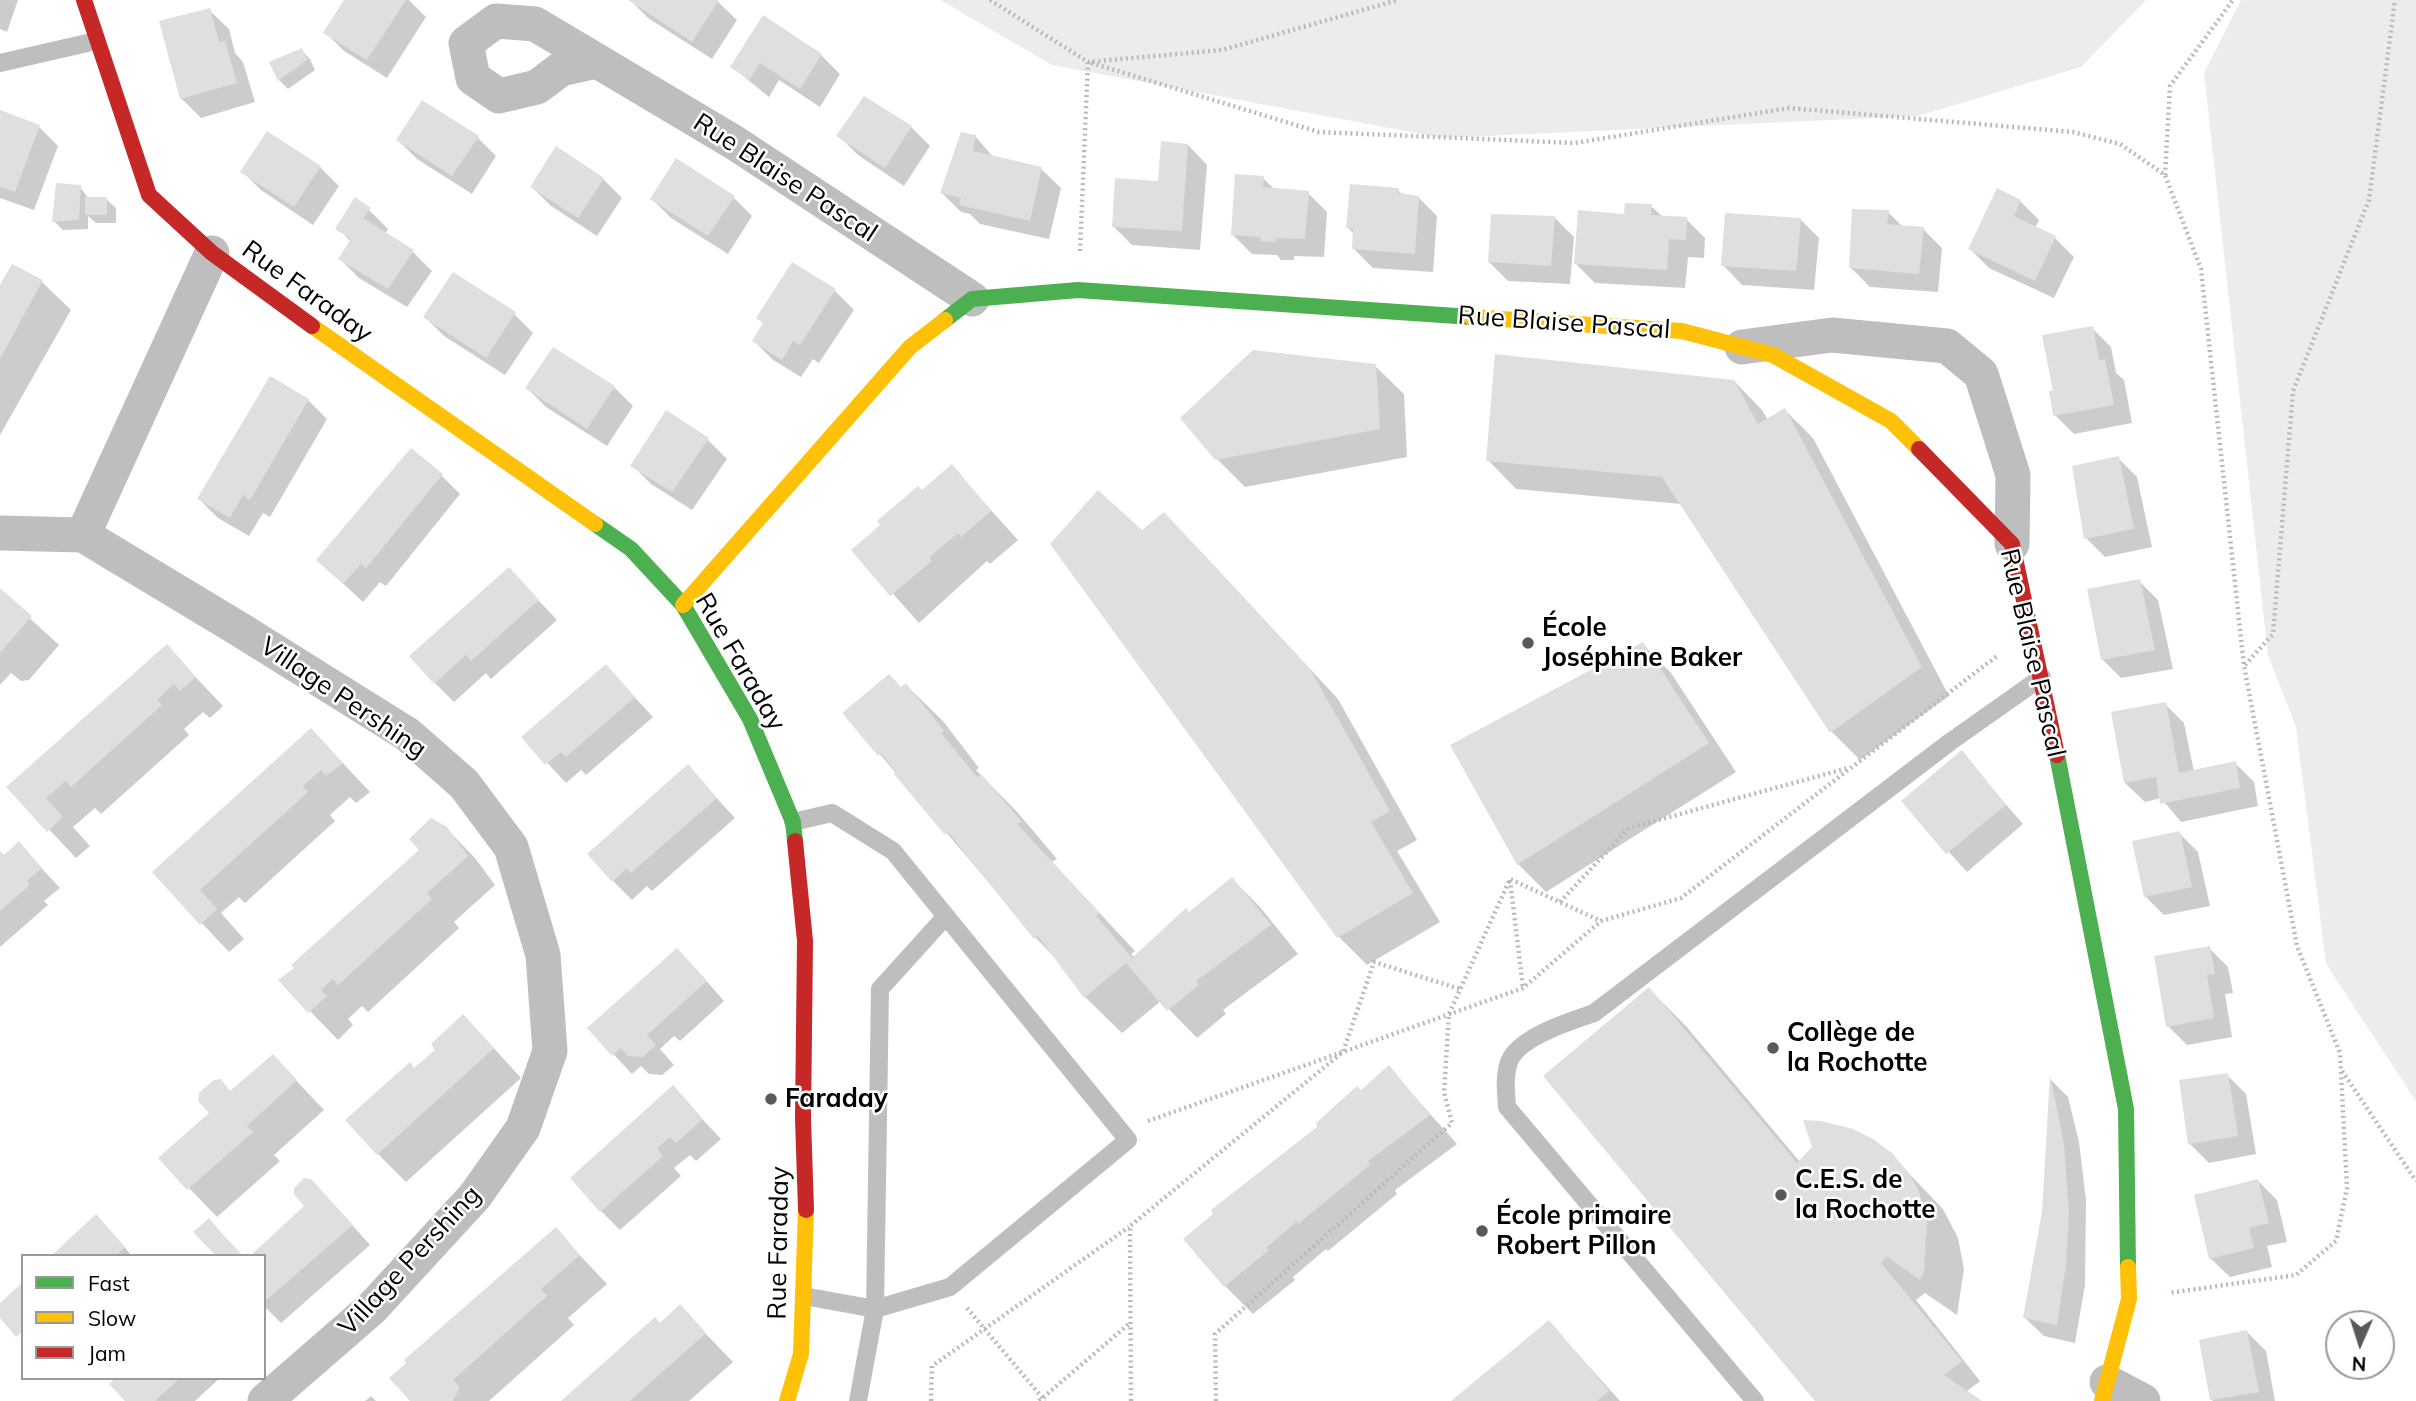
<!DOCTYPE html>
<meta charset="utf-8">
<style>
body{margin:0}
#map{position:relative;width:2416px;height:1401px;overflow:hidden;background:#fff;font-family:Mulish,sans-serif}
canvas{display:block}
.legend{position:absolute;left:21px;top:1254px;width:245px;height:126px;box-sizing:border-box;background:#fff;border:2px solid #999;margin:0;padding:9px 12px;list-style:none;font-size:21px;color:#000}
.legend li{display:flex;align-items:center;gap:14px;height:35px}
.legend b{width:35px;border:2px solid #999}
.north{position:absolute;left:2325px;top:1310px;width:70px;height:70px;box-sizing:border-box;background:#fff;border:2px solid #999;border-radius:50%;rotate:183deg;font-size:19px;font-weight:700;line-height:28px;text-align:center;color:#000}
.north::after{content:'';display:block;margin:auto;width:24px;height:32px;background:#595959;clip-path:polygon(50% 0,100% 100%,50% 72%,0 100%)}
</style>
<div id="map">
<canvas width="2416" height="1401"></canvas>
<ul class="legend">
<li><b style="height:9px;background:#4caf50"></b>Fast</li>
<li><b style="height:9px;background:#ffc107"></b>Slow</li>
<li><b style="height:9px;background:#c62828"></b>Jam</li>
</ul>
<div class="north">N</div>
</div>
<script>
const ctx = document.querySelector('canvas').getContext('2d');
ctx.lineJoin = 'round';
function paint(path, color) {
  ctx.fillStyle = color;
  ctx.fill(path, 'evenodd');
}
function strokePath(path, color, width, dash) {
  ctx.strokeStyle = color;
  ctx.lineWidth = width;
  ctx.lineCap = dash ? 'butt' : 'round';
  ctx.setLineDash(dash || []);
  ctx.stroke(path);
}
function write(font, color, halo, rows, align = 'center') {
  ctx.font = font + ' Mulish,sans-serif';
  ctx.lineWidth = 5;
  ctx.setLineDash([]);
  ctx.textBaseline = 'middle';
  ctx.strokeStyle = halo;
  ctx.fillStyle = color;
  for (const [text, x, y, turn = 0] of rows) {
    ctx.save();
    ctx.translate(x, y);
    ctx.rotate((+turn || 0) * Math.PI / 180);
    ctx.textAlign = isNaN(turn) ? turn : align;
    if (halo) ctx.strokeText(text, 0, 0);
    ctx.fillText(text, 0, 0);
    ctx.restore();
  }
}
paint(new Path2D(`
 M940,0h1206l-65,67 -163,49 -475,22 -391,-73z
 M2241,0h175v1101l-90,-137 -30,-237 -28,-72 -64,-582z`), '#ececec');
paint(new Path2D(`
 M0,0h18l-11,32 -7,-3z
 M346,0h63l17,17 -39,61 -43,-27 -19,-19z
 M630,0h86l21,20 -25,39 -64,-41z
 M209,10l20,19 6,24 8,9 12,40 -54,16 -20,-20z
 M763,18l58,37 19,19 -20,33 -41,-27 -10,17 -37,-30z
 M301,50l9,9 5,11 -27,19 -9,-9z
 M865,98l46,29 19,19 -26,40 -46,-31 -19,-19z
 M0,112l39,15 19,19 -24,64 -34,-12z
 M975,136l19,22 47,11 20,19 -12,51 -69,-15 -10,-10 -9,-2 -19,-19z
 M477,137l19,19 -24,38 -55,-35 -19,-19z
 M1188,145l19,20 -7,85 -68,-5 -19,-19 46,-43z
 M320,167l19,19 -26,39 -52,-35 -19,-19z
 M1263,178l12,12 33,3 19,19 -3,45 -30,-1v4h-13l-4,-5 -25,-1 -19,-19z
 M603,179l19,19 -25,38 -46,-30 -19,-19z
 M80,187l9,12h17l10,9v15h-20l-8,-7v13l-25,1 -9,-9z
 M1398,190l6,6 14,1 19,19 -4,56 -60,-4 -19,-19 1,-14 -7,-7z
 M733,197l19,19 -24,38 -57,-36 -19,-19z
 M2020,201l19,19 -4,8 20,10 19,19 -20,41 -65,-30 -19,-19z
 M1651,206l12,11 23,2 19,19 -1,20 -16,-1 -3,31 -90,-5 -19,-19z
 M369,210l19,19 -3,5 28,18 19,19 -25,36 -48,-29 -19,-19 11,-17 -13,-14z
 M1888,212l15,15 20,2 19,19 -4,44 -68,-5 -19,-19z
 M1555,218l19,19 -4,47 -62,-3 -19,-19z
 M1800,219l19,19 -5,52 -72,-5 -19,-20z
 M13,266l29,16 29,28 -71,125v-147z
 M835,291l19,19 -35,53 -6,-4 -12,18 -28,-17 -19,-19z
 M514,314l19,19 -28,42 -61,-39 -19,-19z
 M2092,328l19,19 5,26 8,7 8,43 -58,11 -19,-19v-23z
 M1375,366l29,28 3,63 -162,30 -28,-28z
 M270,378l38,22 19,19 -57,98 -7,-4 -14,23 -31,-18 -19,-19z
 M1734,381l28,29 6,10 17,-10 28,28 136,258 -89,64 -28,-28 -151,-228 -165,-15 -28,-29z
 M614,387l19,19 -26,40 -61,-39 -19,-19z
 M708,440l19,19 -35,51 -41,-26 -19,-19z
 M2118,458l19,19 15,70 -47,10 -19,-19z
 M952,467l66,73 -28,24 -3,-3 -68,62 -65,-73z
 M441,475l19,19 -74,92 -6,-4 -17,20 -45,-42z
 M1142,532l50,10 146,157 79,141 -20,11 43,71 -73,43 -28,-28 -287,-393z
 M509,569l48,51 -66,59 -5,-6 -32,29 -19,-19z
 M2139,581l19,19 15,69 -52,9 -19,-19z
 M0,591l59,54 -30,35 -8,1 -10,-8 -11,12z
 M1643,644l28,29 65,99 -190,120 -28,-28z
 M167,647l56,59 -13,12 -7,-6 -19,17 5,6 -88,79 -6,-6 -22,19 17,19 -14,12 -67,-71z
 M606,666l47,51 -67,58 -5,-5 -15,13 -43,-46z
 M906,685l37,36 36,47 -3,2 42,43 39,46 -5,3 83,89 -4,3 4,4 97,-79 28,28 38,47 -75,56 3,4 -29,24 -36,-37 -39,32 -37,-36 -26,-35 -24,-25 -190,-224z
 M2165,704l19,19 10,49 41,-9 19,19 4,24 -77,16 -20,-24 -16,4 -20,-19z
 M1961,753l62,71 -56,48 -64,-71z
 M339,759l31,33 -14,11 -6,-6 -20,18 5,6 -90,82 -6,-6 -18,16 23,26 -15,13 -75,-80z
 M688,767l47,51 -83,73 -5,-5 -15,14 -19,-19z
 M446,828l29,30 20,27 -41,37 5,6 -91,84 -6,-6 -14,13 5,6 -15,15 -57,-59z
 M2179,833l19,19 12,54 -46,9 -19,-19z
 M19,844l41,44 -16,13 4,4 -48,42v-93l4,3z
 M2209,948l19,19 5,26 -8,1 7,43 -45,8 -19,-19z
 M696,969l28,32 -44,40 -6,-5 -14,13 14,16 -12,10 -13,-1 -8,-8 -9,8 -42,-45z
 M1649,989l37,37 114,136 90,-8 53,55 15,29 6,31 -7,46 -32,-22 -9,7 64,81 -14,11 13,9h-162z
 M491,1045l30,33 -115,104 -28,-28 37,-84z
 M273,1056l51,54 -50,45 6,6 -63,56 -57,-59 51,-45 9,-32 11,11z
 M1389,1068l68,76 -62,46 2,4 -69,57 -2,-2 -33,28 2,3 -42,34 -28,-28 136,-194z
 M2227,1075l19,19 10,60 -47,9 -20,-20z
 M2051,1080l17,17 11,45 7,58 -1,85 -10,58 -31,-7 -20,-19 20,-105z
 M673,1088l48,51 -25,22 -6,-6 -16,13 7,8 -61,54 -19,-19z
 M2258,1181l19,19 10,42 -20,4 5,21 -42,10 -20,-19z
 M330,1200l40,45 -89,78 -17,-17v-50z
 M556,1230l51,54 -39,34 6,7 -85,76h-77z
 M115,1236l17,20h-79z
 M680,1307l53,55 -44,39h-125z
 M1549,1322l71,79h-166z
 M2247,1332l19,19 9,50h-62l-2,-2z
 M118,1378h102l-25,23h-68z
 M371,1396l5,5h-11z`), '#0003');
paint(new Path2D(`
 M344,0h62l-39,60 -44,-27z
 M628,0h91l-27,42z
 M210,8l9,34 6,-1 12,42 -57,16 -21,-78z
 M763,15l59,39 -22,35 -40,-26 -11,17 -19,-13z
 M302,48l5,12 -29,21 -9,-19z
 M864,96l48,30 -27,42 -49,-32z
 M422,100l57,36 -27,40 -56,-36z
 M0,110l40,15 -25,67 -15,-5z
 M267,131l54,35 -27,41 -54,-35z
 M961,132l15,3 -3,16 69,16 -12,54 -71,-16 2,-7 -21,-5z
 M1161,141l27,3 -6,87 -70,-4 3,-49 43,3z
 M556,146l48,32 -26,40 -48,-31z
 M676,158l59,38 -27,40 -58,-37z
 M1235,174l29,2 -1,11 46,4 -4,48 -29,-1v4l-16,-1 1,-4 -30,-2z
 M56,183l25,2 -2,35 -27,2z
 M1350,184l49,4v5l20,3 -4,58 -63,-5 1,-20 -7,-1z
 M1997,188l24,12 -7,16 42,20 -21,45 -67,-32z
 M85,197h22v18h-22z
 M355,197l16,11 -8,10 51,32 -26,39 -50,-30 13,-20 -16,-10z
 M1625,203l27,1 -1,11 36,2 -1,23 -17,-1 -2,31 -93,-6 4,-54 46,4z
 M1852,209l37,1 -2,14 37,3 -5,47 -70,-6z
 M1725,213l76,5 -5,53 -75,-5z
 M1491,214l64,2 -4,50 -63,-4z
 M792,262l44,27 -36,56 -7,-4 -11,19 -30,-19 11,-18 -7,-5z
 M12,264l31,16 -43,79v-74z
 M453,272l63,40 -30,46 -63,-41z
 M2093,326l6,34 6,-1 9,46 -61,11 -4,-25h4l-11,-56z
 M553,347l62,39 -28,43 -62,-41z
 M1253,350l123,14 4,65 -165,31 -35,-42z
 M1495,354l239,26 24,44 27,-16 137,259 -92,66 -168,-256 -176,-16z
 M270,376l39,23 -59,101 -7,-5 -13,23 -33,-19z
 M666,410l43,28 -37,54 -42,-26z
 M411,448l32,26 -77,94 -5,-4 -18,20 -27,-24z
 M2119,456l15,73 -50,10 -12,-73z
 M952,464l39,47 -30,26 -3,-4 -28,24 2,4 -42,35 -39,-46 29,-25 -3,-4 41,-35 4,4z
 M1098,490l44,40 22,-18 146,157 80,142 -19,11 42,71 -76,45 -287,-394z
 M509,567l30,33 -68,61 -5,-6 -32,29 -25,-28z
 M2140,579l15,71 -54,10 -14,-71z
 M0,588l32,28 -32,37z
 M1643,642l66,101 -192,122 -67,-120z
 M167,644l29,33 -16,14 -6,-7 -17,16 5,5 -91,82 -5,-6 -20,17 17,19 -16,15 -41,-45z
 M606,664l29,33 -69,60 -5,-5 -16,13 -24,-28z
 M889,674l12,13 5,-4 38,48 -3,2 36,44 4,-3 41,48 -5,2 83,89 -4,3 36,42 54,-50 3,4 43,-35 39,48 -75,56 3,4 -32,26 -41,-48 -42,35 -46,-62 -4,3 -86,-107 -3,3 -51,-61 2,-2 -15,-19 -3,3 -36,-43z
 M2166,702l13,71 57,-12 4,27 -80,16 -4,-27 -32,6 -13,-71z
 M311,728l32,35 -17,13 -5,-6 -18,16 5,6 -108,98 17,19 -17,16 -48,-53z
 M1962,750l44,55 -60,49 -45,-53z
 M688,764l29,34 -86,75 -4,-5 -15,14 -25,-28z
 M431,818l16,9 21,29 -41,37 5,6 -94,86 -5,-6 -12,11 6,6 -19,17 -30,-33 16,-12 -3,-3 128,-115 -10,-11z
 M2180,831l12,56 -48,10 -12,-56z
 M19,841l23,27 -15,13 3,4 -30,26v-60l4,4z
 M2210,946l5,28 -8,1 7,43 -48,9 -12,-71z
 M677,948l30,33 -60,54 9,10 -13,12 -15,-1 -7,-8 -9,8 -25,-28z
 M1649,987l148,176 15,-16 -9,-27 18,1 32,8 20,10 19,14 15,18 11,18 9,31 -3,51 -4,9 -33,-23 -6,6 81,98 -18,14 38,26h-167l-272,-325z
 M463,1014l31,34 -117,107 -32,-35 65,-58 4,6 21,-18 -4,-6z
 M273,1054l24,26 -50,46 6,6 -66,58 -29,-32 51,-45 -11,-12 1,-8 15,-13 7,-1 9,12z
 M1389,1065l41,50 -62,46 2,4 -72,59 -1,-3 -31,27 3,2 -45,37 -41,-48 30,-25 -2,-4 106,-83 -1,-4 41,-37 4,4z
 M2228,1073l10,63 -50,8 -9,-64z
 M2050,1075l14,69 5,68 -3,53 -9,60 -34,-7 19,-106z
 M673,1085l30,34 -27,24 -6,-6 -13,11 6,8 -63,56 -30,-34z
 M304,1178l7,1 42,46 -89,77v-46h-14l54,-50 -10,-12v-6z
 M2258,1179l11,44 -20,5 5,20 -45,11 -15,-64z
 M96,1214l29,33 -9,9h-65z
 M209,1218l9,11 25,27h-27l-23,-24z
 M556,1227l24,28 -39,34 6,7 -94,84 7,7 -7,14h-43l-21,-23 17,-15 -2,-3z
 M23,1282v49l-7,6 -16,-19v-15z
 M680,1304l26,29 -76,68h-69l94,-84 5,6z
 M1549,1320l60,71 -12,10h-146z
 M2247,1330l12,62 -49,8 -11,-60z
 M115,1378h65l-25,23h-30l-16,-17z`), '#dfdfdf');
strokePath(new Path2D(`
 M990,0l98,62 134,-12 176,-50
 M2165,175l5,-89 63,-86
 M1080,251l8,-189 231,70 256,11 214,-35 284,24 47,12 45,31 36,94 43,397 53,280 43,107 7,135 -11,53 -40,34 -128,18
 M2245,665l28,-31 20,-243 76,-191 26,-200
 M1510,880l13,108
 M1560,902l69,-74 219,-60
 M2342,1071l74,110
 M1148,1121l375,-133 78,-67 80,-23 316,-242
 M967,1308l78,93
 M931,1401l1,-35 197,-139
 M1039,1401l91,-78
 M1131,1401l-1,-175 213,-174 31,-90 86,27
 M1216,1401l-1,-67 237,-211 -8,-31 5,-78 61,-135 91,42`), '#b9b9b9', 4.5, [2, 3.5]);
strokePath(new Path2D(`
 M0,63l96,-22
 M793,822l39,-9 61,38 235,289 -178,147 -75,22 -71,-13
 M858,1401l17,-92 5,-320 66,-73
 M1755,1401l-248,-294c-1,-16 -3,-30 2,-45 9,-25 62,-41 85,-49l356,-271 92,-65`), '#bebebe', 18);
strokePath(new Path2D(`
 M597,61l-36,8 -24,18 -38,9 -26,-18 -7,-35 30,-22 39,3 200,119 237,156
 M1742,347l90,-12 115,11 34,28 32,101 -1,69
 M0,533l83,2 156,94 168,105 57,50 47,63 32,108 7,96 -27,77 -48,68 -103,112 -107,93
 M83,535l129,-282
 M2107,1382l36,19`), '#bebebe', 35);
strokePath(new Path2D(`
 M945,320l27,-21 106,-9 393,27
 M595,524l36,25 52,56 67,114 43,103 2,19
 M2057,755l69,354 2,158`), '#4caf50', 16);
strokePath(new Path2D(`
 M1471,317l211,14 91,24 118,66 28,28
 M312,326l283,198
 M683,605l227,-258 35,-27
 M787,1401l14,-47 5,-144
 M2102,1401l27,-102 -1,-32`), '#ffc107', 16);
strokePath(new Path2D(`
 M84,0l65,195 63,58 100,73
 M1919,449l93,95 45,211
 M795,841l10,100 -2,178 3,91`), '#c62828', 16);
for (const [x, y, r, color] of [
 [1528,643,7,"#595959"],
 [1773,1048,7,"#595959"],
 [771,1099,7,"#595959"],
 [1781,1195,7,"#595959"],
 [1482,1231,7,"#595959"]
]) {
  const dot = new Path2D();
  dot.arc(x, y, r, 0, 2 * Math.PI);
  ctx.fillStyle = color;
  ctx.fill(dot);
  strokePath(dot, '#fff', 2.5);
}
write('26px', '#000', '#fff', [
 ["Rue Blaise Pascal",785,178,33],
 ["Rue Faraday",307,292,36],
 ["Rue Blaise Pascal",1564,323,4],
 ["Rue Blaise Pascal",2032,653,77],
 ["Rue Faraday",740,662,60],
 ["Village Pershing",343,698,34],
 ["Rue Faraday",779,1243,-89],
 ["Village Pershing",410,1261,-47]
]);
write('bold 26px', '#000', '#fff', [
 ["École",1542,628],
 ["Joséphine Baker",1542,658],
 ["Collège de",1787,1033],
 ["la Rochotte",1787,1063],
 ["Faraday",785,1099],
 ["C.E.S. de",1795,1180],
 ["la Rochotte",1795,1210],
 ["École primaire",1496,1216],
 ["Robert Pillon",1496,1246]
], 'left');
</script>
